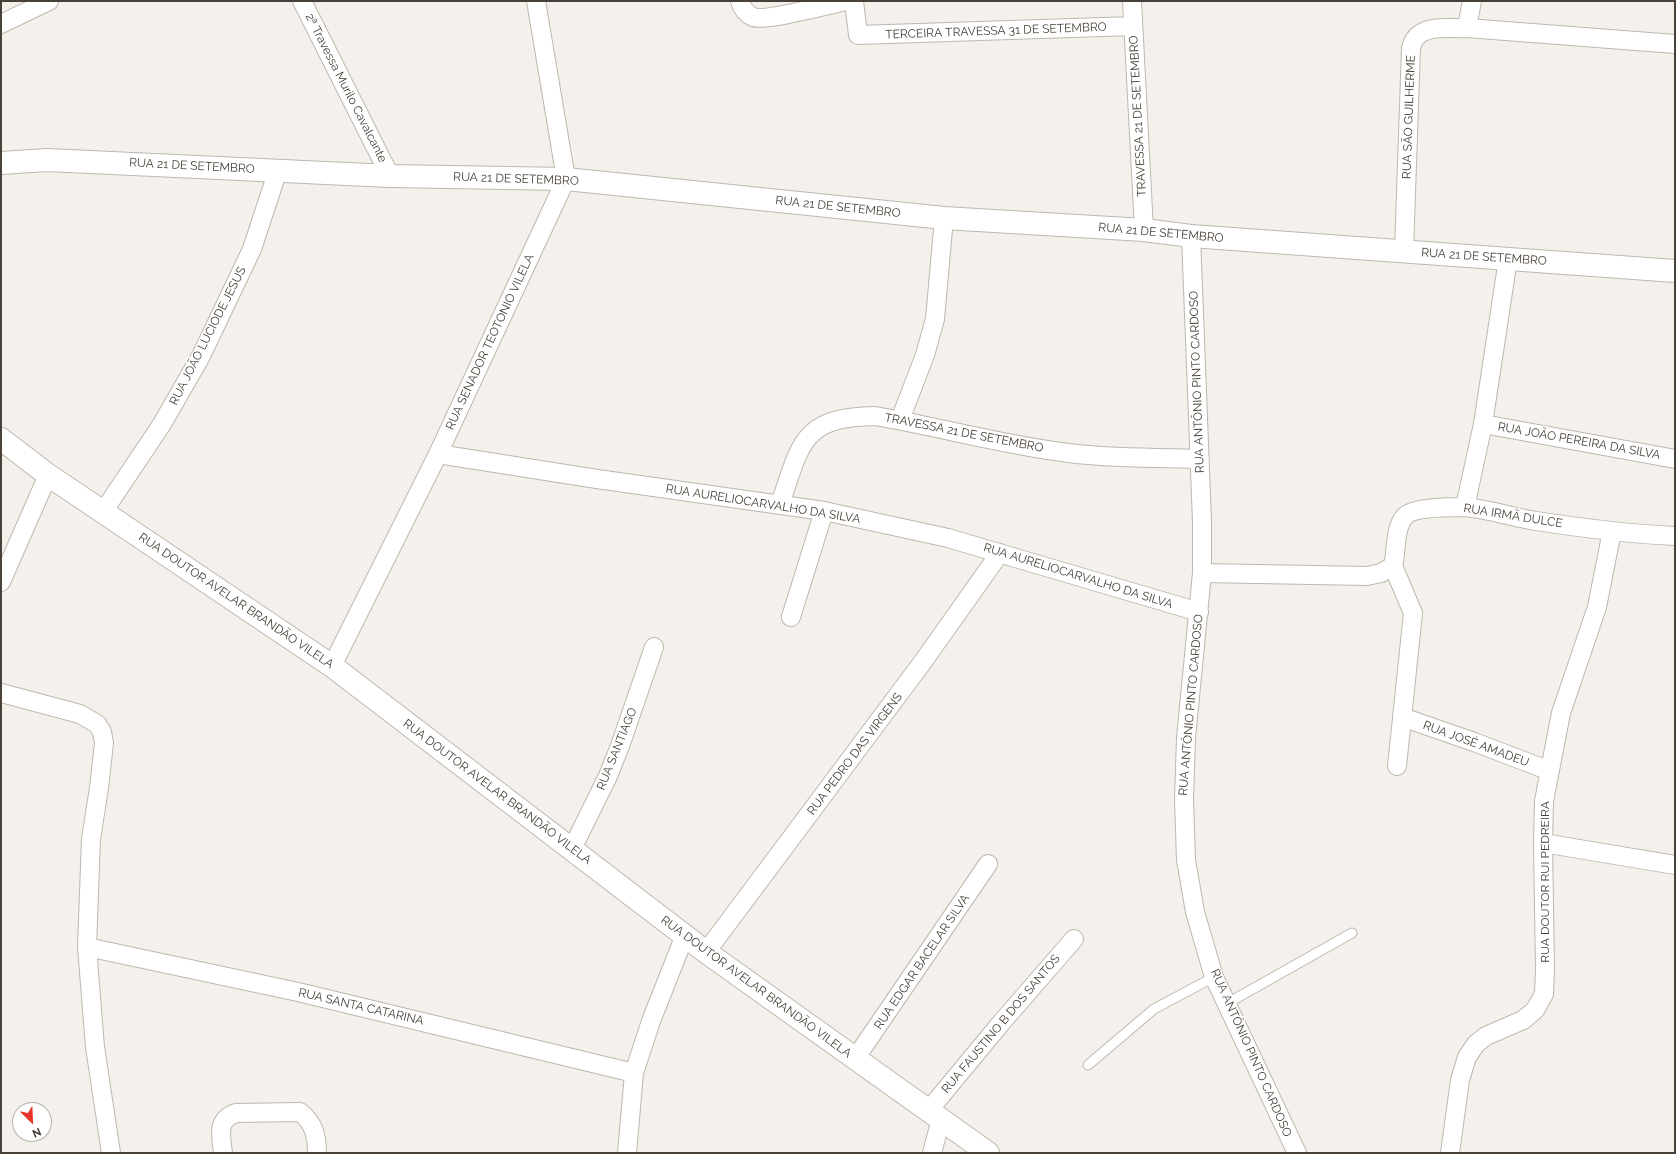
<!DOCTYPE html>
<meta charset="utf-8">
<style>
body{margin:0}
#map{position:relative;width:1676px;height:1154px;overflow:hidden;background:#f4f0eb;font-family:Raleway,sans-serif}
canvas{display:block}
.frame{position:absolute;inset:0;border:2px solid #484139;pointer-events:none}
.north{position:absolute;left:12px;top:1102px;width:40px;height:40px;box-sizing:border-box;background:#fff;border:1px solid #b6b3b0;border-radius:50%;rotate:156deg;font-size:11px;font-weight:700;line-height:16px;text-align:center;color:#484139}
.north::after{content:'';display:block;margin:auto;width:14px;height:18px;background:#e9332d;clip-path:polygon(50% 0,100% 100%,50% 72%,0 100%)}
</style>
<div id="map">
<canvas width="1676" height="1154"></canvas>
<div class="frame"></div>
<div class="north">N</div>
</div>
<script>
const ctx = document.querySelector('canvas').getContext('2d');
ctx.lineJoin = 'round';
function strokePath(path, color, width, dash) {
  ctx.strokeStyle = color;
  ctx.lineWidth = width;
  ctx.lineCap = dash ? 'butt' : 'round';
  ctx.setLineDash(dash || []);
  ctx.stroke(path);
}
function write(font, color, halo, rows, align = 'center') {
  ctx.font = font + ' Raleway,sans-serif';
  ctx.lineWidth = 3;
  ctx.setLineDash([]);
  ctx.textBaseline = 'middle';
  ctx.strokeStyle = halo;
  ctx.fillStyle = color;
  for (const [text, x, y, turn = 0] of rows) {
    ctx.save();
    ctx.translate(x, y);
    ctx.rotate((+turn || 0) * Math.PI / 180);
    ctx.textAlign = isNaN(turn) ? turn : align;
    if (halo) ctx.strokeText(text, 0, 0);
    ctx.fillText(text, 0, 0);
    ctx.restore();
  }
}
const service = new Path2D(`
 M1226,1004l126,-71
 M1088,1065l66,-56 60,-32`);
const minor = new Path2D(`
 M302,1l88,175
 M740,1c2,7 6,13 13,16 12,5 77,-13 94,-16
 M854,1l4,34 275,-9
 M1132,1l12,229
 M1,24l48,-23
 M1467,28l5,-27
 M1191,236l11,286v51l-16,165 -2,61 2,61 9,52 19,65 83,176
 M1404,251l7,-203c1,-3 2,-7 4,-9 9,-15 37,-10 52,-11l208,16
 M900,420l25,-65 10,-36 9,-101
 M1483,424l192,35
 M438,454l159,25 227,32 124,27 251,74
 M780,504c21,-60 21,-87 95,-88 65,11 128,29 194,37 43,6 87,4 131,6
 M1465,507l18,-83 25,-165
 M103,512l59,-88 39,-68 51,-107 26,-79
 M1393,566l20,47 -16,153
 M1202,573l165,3 14,-3 12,-7c4,-15 1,-38 12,-50 9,-9 46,-9 59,-9 24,2 48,10 72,14 46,7 93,13 139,15
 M1,582l47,-107
 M791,617l33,-106
 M332,666l106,-212 128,-275 -30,-178
 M1,693l79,21 17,10 5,8 2,11 -5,45 -8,51 -4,108 8,100 16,106
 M1402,717l72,25 76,29
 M1543,843l132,22
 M572,849l36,-73 12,-30 34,-99
 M87,947l211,45 336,81
 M706,952l216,-289 78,-110
 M855,1059l133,-195
 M929,1110l72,-87 73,-84
 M223,1153c-2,-18 -7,-33 13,-40l64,-1c14,11 17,24 17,41
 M627,1153l7,-80 17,-52 34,-86
 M932,1153l9,-34
 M1450,1153l10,-73 7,-23 9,-13 10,-8 37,-16 12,-10 9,-16 1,-24 -2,-127 1,-42 17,-88 36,-106 15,-76`);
const tertiary = new Path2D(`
 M1,163l46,-3 343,16 176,3 378,39 200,12 47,6 484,35
 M1,439l47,36 284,191 374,286 282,201`);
strokePath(service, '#bfb7ae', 11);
strokePath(minor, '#bfb7ae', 20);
strokePath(tertiary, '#bfb7ae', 24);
strokePath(service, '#fff', 9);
strokePath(minor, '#fff', 18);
strokePath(tertiary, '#fff', 22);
write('12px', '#484139', '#fff', [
 ["TERCEIRA TRAVESSA 31 DE SETEMBRO",996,31,-2],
 ["2ª Travessa Murilo Cavalcante",346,88,63],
 ["TRAVESSA 21 DE SETEMBRO",1138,116,-93],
 ["RUA SÃO GUILHERME",1409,117,-88],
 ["RUA 21 DE SETEMBRO",192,166,3],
 ["RUA 21 DE SETEMBRO",516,179,2],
 ["RUA 21 DE SETEMBRO",838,207,6],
 ["RUA 21 DE SETEMBRO",1161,233,5],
 ["RUA 21 DE SETEMBRO",1484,257,4],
 ["RUA JOÃO LUCIODE JESUS",208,336,-63],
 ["RUA SENADOR TEOTONIO VILELA",490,342,-65],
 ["RUA ANTÔNIO PINTO CARDOSO",1197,382,-92],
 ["TRAVESSA 21 DE SETEMBRO",964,433,11],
 ["RUA JOÃO PEREIRA DA SILVA",1579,441,10],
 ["RUA AURELIOCARVALHO DA SILVA",763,504,9],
 ["RUA IRMÃ DULCE",1513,516,9],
 ["RUA AURELIOCARVALHO DA SILVA",1078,576,17],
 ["RUA DOUTOR AVELAR BRANDÃO VILELA",236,601,34],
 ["RUA ANTÔNIO PINTO CARDOSO",1191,705,-85],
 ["RUA JOSÉ AMADEU",1476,744,20],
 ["RUA SANTIAGO",617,749,-68],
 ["RUA PEDRO DAS VIRGENS",855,754,-53],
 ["RUA DOUTOR AVELAR BRANDÃO VILELA",497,792,37],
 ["RUA DOUTOR RUI PEDREIRA",1545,882,-90],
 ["RUA EDGAR BACELAR SILVA",922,962,-56],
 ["RUA DOUTOR AVELAR BRANDÃO VILELA",756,987,36],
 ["RUA SANTA CATARINA",361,1007,13],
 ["RUA FAUSTINO B DOS SANTOS",1001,1024,-50],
 ["RUA ANTÔNIO PINTO CARDOSO",1251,1053,66]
]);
</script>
